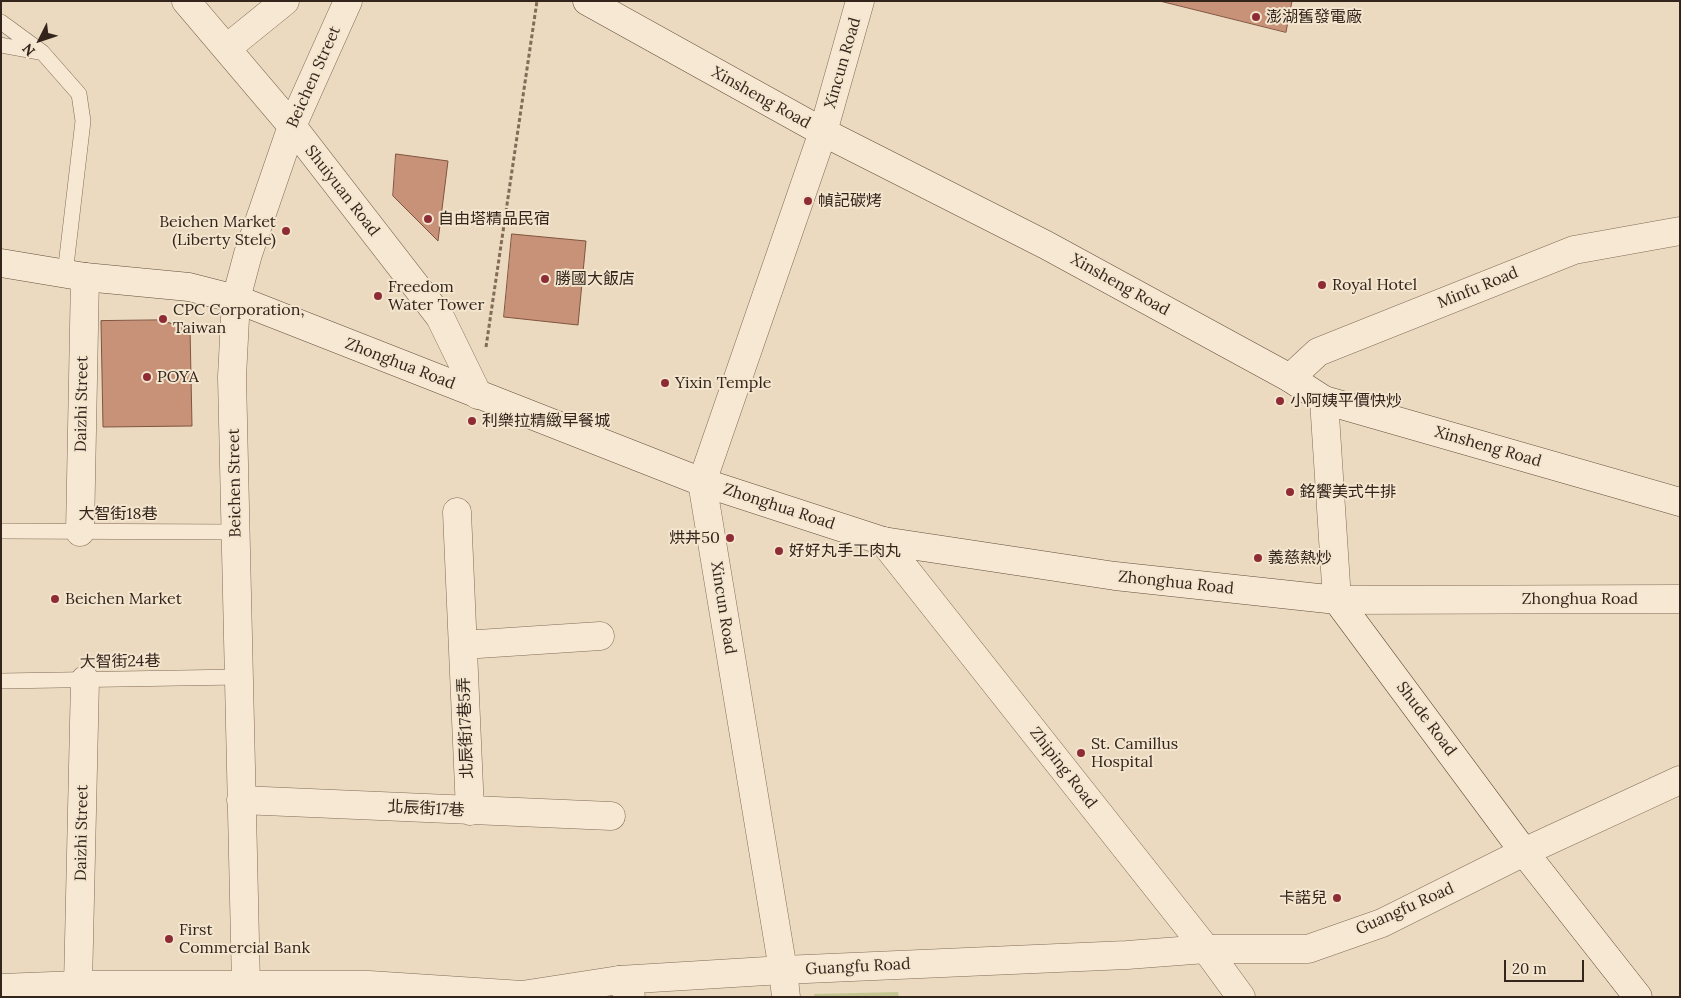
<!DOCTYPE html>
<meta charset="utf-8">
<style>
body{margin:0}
#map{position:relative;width:1681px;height:998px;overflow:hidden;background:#ebdabf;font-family:Lora,serif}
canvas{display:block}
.frame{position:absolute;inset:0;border:2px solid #33251c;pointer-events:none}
.north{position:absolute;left:15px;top:15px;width:50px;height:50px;-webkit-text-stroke:4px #f3e5ce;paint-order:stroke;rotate:229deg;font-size:14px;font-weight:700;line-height:20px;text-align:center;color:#33251c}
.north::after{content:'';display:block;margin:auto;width:18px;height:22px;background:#33251c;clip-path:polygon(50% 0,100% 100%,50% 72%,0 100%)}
.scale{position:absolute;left:1504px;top:960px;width:80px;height:22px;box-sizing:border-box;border:2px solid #33251c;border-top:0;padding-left:6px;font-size:15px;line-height:18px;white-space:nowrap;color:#33251c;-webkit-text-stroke:4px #f3e5ce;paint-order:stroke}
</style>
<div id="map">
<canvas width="1681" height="998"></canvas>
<div class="frame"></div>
<div class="north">N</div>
<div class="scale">20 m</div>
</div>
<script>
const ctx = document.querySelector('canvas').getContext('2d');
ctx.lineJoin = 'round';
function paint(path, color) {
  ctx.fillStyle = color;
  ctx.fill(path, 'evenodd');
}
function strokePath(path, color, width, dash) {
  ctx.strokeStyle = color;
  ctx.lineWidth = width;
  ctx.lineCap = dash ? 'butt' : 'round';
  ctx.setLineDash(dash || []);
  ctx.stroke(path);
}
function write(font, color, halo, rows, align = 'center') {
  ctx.font = font + ' Lora,"Noto Sans TC",serif';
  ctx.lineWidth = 4;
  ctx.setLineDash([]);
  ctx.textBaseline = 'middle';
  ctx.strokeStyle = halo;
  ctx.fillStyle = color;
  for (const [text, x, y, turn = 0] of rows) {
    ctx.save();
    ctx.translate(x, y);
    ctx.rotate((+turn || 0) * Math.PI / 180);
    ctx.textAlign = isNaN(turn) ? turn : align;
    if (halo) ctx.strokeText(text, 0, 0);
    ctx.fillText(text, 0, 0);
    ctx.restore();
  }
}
paint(new Path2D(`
 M898,992l1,5h-85v-3z`), '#c6c894');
const building = new Path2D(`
 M1160,1h132l-6,31z
 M396,154l52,7 -10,80 -45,-45z
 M512,234l74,7 -8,84 -74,-8z
 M158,320l32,8 2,98 -89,1 -2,-106z`);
paint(building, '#c79277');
strokePath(building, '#805440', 1);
const service = new Path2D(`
 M1,22l41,30 37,42 4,27 -18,153
 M1,45l37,7
 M1,531l235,1
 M1,681l238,-4`);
const minor = new Path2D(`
 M186,1l106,125 148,191 38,78
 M227,48l58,-47
 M1290,378l28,-26 256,-102 106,-19
 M1324,400l13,200 343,-1
 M457,512l13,299
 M80,532l5,-255
 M883,541l323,408 35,48
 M463,645l137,-9
 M241,800l370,16
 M619,980l12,17
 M78,985l7,-305
 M246,985l-14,-608 4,-78 12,-45 44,-128 56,-125
 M786,997l-3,-27 -81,-488 121,-350 37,-131`);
const tertiary = new Path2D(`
 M1,988l77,-3h291l153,10 97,-15 164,-10 344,-15 79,-6h102l74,-26 142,-71 156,-72`);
const secondary = new Path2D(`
 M587,1l236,131 223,113 244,133 34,22 356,102
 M1,263l84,14 104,10 47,12 466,183 181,59 232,35 222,24 187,252 114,145`);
strokePath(service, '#826b59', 16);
strokePath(minor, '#826b59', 29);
strokePath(tertiary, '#826b59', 29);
strokePath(secondary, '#644d3c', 29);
strokePath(new Path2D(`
 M486,347l51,-346`), '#826b59', 3, [4, 2.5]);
strokePath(service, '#f6e8d2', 15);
strokePath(minor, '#f6e8d2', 28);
strokePath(tertiary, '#f6e8d2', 28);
strokePath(secondary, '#f6e8d2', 28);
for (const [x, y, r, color] of [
 [1256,17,5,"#8e2c35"],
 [808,201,5,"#8e2c35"],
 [428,219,5,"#8e2c35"],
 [286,231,5,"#8e2c35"],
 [545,279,5,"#8e2c35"],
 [1322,285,5,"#8e2c35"],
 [378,296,5,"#8e2c35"],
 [163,319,5,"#8e2c35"],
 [147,377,5,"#8e2c35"],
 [665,383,5,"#8e2c35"],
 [1280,401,5,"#8e2c35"],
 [472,421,5,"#8e2c35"],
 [1290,492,5,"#8e2c35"],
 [730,538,5,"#8e2c35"],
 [779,551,5,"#8e2c35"],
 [1258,558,5,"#8e2c35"],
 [55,599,5,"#8e2c35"],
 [1081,753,5,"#8e2c35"],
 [1337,898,5,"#8e2c35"],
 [169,939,5,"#8e2c35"]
]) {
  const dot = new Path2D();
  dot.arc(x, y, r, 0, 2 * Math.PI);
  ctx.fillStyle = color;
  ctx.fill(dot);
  strokePath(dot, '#f3e5ce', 2);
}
write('16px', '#33251c', '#f3e5ce', [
 ["澎湖舊發電廠",1266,17],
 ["幀記碳烤",818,201],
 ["自由塔精品民宿",438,219],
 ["Beichen Market",276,222,"right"],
 ["(Liberty Stele)",276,240,"right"],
 ["勝國大飯店",555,279],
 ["Royal Hotel",1332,285],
 ["Freedom",388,287],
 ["Water Tower",388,305],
 ["CPC Corporation,",173,310],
 ["Taiwan",173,328],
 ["POYA",157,377],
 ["Yixin Temple",675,383],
 ["小阿姨平價快炒",1290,401],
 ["利樂拉精緻早餐城",482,421],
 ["銘饗美式牛排",1300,492],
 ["烘丼50",720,538,"right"],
 ["好好丸手工肉丸",789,551],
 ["義慈熱炒",1268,558],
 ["Beichen Market",65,599],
 ["St. Camillus",1091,744],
 ["Hospital",1091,762],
 ["卡諾兒",1327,898,"right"],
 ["First",179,930],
 ["Commercial Bank",179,948]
], 'left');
write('16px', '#33251c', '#f3e5ce', [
 ["Xincun Road",843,63,-74],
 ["Beichen Street",314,77,-66],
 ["Xinsheng Road",761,98,29],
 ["Shuiyuan Road",342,191,52],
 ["Xinsheng Road",1120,285,29],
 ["Minfu Road",1478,288,-22],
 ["Zhonghua Road",400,364,21],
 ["Daizhi Street",82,404,-89],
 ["Xinsheng Road",1488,447,16],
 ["Beichen Street",235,483,-91],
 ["Zhonghua Road",779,507,18],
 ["大智街18巷",118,514],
 ["Zhonghua Road",1176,583,6],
 ["Zhonghua Road",1580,599],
 ["Xincun Road",723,608,81],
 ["大智街24巷",120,662,-1],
 ["Shude Road",1426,719,53],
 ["北辰街17巷5弄",466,728,-92],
 ["Zhiping Road",1063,768,52],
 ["北辰街17巷",426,809,3],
 ["Daizhi Street",82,833,-89],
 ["Guangfu Road",1405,909,-24],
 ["Guangfu Road",858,967,-3]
]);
</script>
